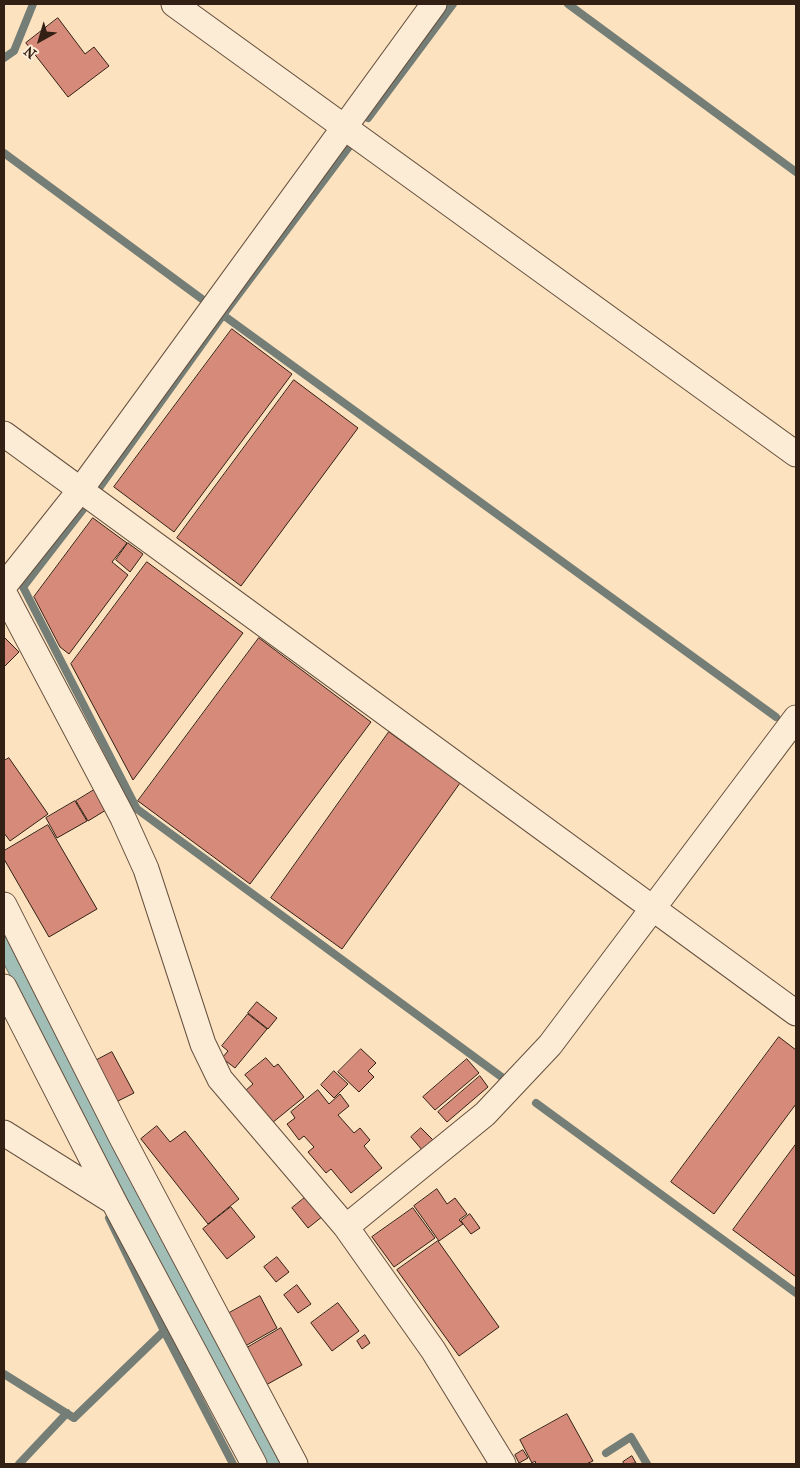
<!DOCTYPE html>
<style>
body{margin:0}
#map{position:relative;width:800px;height:1468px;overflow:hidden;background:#fce2be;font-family:"IM FELL French Canon",serif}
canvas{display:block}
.frame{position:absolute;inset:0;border:5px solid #332015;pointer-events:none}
.north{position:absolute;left:15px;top:15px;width:50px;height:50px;-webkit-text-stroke:4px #fdecd5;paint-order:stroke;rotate:219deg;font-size:14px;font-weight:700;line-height:20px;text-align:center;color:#332015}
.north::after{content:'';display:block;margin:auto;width:18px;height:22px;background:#332015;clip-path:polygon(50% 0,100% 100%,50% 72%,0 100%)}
</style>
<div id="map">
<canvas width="800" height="1468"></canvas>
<div class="frame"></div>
<div class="north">N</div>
</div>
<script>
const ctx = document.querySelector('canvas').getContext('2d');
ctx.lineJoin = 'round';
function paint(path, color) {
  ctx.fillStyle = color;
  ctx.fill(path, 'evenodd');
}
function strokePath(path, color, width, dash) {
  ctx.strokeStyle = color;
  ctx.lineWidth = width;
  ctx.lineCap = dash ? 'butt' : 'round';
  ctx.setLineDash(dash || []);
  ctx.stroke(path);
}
const water = new Path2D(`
 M4,926l196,386 81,152h-15l-262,-500z`);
paint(water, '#a0bdb6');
strokePath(water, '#747e76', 1);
strokePath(new Path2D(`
 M568,4l228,168
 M4,58l10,-7 19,-47
 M368,118l85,-114
 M4,153l202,149
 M223,315l553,402
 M97,491l126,-176 128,-171
 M84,508l-61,79 114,222 366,269
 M536,1103l260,190
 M109,1218l55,113 69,133
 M4,1374l70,44 90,-87
 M606,1453l25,-16 16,27
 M19,1464l48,-51`), '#747e76', 8);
const building = new Path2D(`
 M58,18l27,36 9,-7 15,19 -41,31 -42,-54z
 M232,329l60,45 -118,158 -60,-45z
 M294,380l64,48 -117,158 -64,-48z
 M93,518l34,25 -15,19 16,13 -59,79 -9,-7 -26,-50z
 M128,543l15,11 -13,18 -14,-12z
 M147,562l96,71 -110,147 -62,-116z
 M4,637l15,15 -15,15z
 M259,638l112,84 -121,162 -112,-83z
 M389,732l71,51 -118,166 -71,-51z
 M9,758l39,56 -38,27 -6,-8v-72z
 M94,790l12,20 -18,11 -12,-20z
 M75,801l12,20 -30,17 -11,-20z
 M48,825l49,84 -48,28 -45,-78v-8z
 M257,1002l20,16 -9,11 -20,-16z
 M248,1014l19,15 -32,39 -13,-10 6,-7 -6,-5z
 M779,1037l17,13v54l-82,110 -43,-32z
 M361,1049l15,14 -8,8 6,6 -15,15 -21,-20z
 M112,1052l22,41 -18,9 -21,-41z
 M266,1058l8,9 4,-3 26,33 -32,26 -27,-32 8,-7 -8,-9z
 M467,1059l12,14 -44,37 -12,-13z
 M334,1071l14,13 -14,14 -13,-13z
 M480,1076l8,11 -41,35 -9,-10z
 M318,1090l11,14 11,-10 9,12 -11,9 16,18 6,-5 10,12 -6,6 18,22 -31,25 -20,-24 -5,4 -18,-21 6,-5 -10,-11 -5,4 -12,-16 8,-6 -4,-6z
 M157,1126l13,16 15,-11 54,68 -31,25 -67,-85z
 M421,1128l13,13 -11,10 -12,-14z
 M796,1144v133l-63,-47z
 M437,1189l10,15 8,-6 12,16 -8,6 4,4 -24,17 -25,-35z
 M307,1196l16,20 -15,12 -16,-20z
 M231,1207l24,30 -28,22 -24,-30z
 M413,1208l22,30 -41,29 -22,-30z
 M470,1214l10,14 -9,6 -10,-13z
 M438,1241l61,86 -40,29 -62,-86z
 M277,1257l12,15 -13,10 -12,-15z
 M297,1285l14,19 -13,9 -14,-18z
 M260,1296l17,32 -37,21 -18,-32z
 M338,1303l21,28 -27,20 -21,-28z
 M281,1328l21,37 -36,20 -21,-36z
 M365,1335l5,8 -8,6 -5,-8z
 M567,1414l26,47 -7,3h-50l-1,-3 -3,2 -12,-23z
 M523,1450l5,8 -9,5 -4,-8z
 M632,1456l4,7 -12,1 -1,-2z`);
paint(building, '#d68b7a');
strokePath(building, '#332015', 1);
const minor = new Path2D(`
 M174,4l622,450
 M4,434l792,579
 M4,586l77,-97 353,-485
 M4,593l119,225 23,51 57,175 17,35 126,148 87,123 70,114
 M4,905l118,233 173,326
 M4,987l110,215 140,262
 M4,1133l110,69
 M346,1227l139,-113 65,-69 246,-327`);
strokePath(minor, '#65503f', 27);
strokePath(minor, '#fdecd5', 25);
</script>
